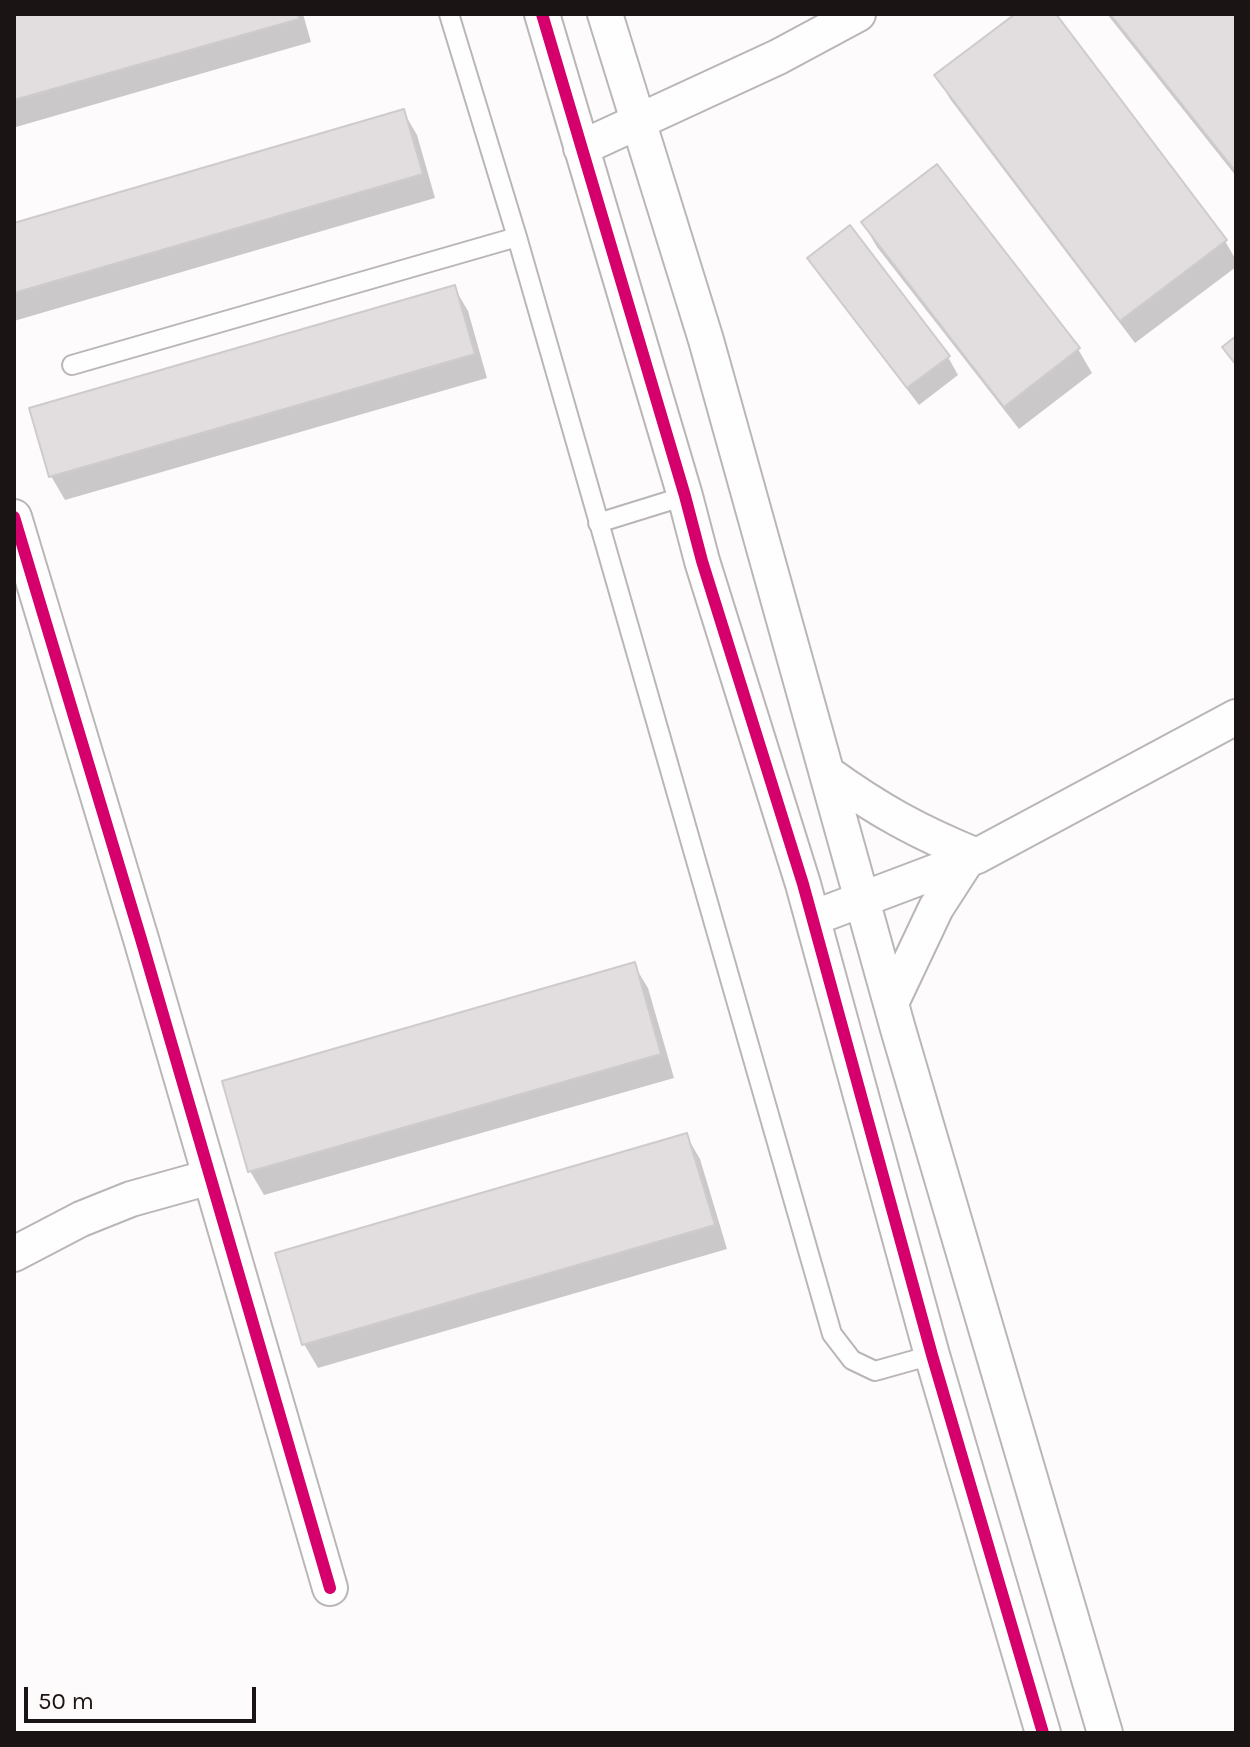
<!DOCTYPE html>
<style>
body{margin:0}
#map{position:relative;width:1250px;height:1747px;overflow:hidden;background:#fdfbfb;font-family:Karla,sans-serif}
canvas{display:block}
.frame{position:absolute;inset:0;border:16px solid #1b1414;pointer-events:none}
.scale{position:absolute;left:24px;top:1687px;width:232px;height:36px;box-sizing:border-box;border:4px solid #1b1414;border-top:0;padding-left:10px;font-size:24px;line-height:28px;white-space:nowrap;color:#1b1414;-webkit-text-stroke:6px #fefafa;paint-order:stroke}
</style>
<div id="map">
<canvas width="1250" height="1747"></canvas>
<div class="frame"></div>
<div class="scale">50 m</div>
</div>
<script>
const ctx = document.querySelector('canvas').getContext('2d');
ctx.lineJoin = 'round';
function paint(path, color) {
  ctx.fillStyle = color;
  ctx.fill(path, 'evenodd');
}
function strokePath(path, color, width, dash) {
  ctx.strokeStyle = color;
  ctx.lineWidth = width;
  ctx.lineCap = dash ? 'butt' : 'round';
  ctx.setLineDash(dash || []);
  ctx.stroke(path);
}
paint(new Path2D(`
 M14,14h289l8,28 -295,85 -2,-4z
 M1018,14h36l171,227 11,19v7l-101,76 -185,-244 -13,-23z
 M1107,14h129v162z
 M403,111l14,24 18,63 -421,123v-96z
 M863,223l215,126 14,24 -73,56 -142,-182z
 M810,258l138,99 10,18 -39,30 -99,-129z
 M454,287l14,24 19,67 -422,122 -14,-24z
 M634,965l14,23 26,90 -410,117 -14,-24z
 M686,1135l14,24 27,90 -409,119 -14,-24z`), '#0003');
const building = new Path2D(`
 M14,14h284l1,5 -285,81z
 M1015,14h41l171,226 -107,81 -186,-246z
 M1110,14h126v158z
 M404,109l19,65 -409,119v-70z
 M937,164l143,184 -76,59 -143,-185z
 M850,225l100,131 -43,32 -100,-130z
 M455,285l20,69 -426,123 -20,-69z
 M1236,336v29l-14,-18z
 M635,962l26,92 -413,118 -26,-91z
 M687,1133l28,92 -413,120 -27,-92z`);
paint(building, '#e2dee0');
strokePath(building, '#cfcbcd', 2);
const lane = new Path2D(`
 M449,14l68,223 315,1097 20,26 23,11 57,-16
 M72,365l445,-128
 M598,523l87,-27`);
const street = new Path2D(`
 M542,14l143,482 17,65 101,323 129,471 111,378
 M605,14l101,326 192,689 207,704
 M581,148l197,-91 80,-43
 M14,517l127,422 189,649
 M827,773c51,37 91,59 150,83
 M813,918l164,-62 259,-139
 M891,1003l45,-95 31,-48
 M14,1254l67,-35 50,-20 79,-22`);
strokePath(lane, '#bab6b6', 22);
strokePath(street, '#bab6b6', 38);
strokePath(lane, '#fffefe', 18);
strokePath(street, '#fffefe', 34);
strokePath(new Path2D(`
 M542,14l143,482 17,65 101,323 129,471 111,378
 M14,517l127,422 189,649`), '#d6006c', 12);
</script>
